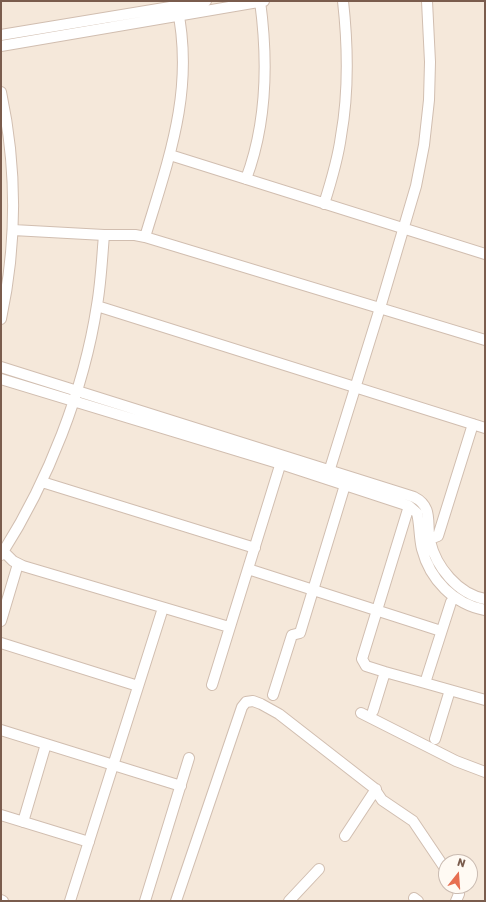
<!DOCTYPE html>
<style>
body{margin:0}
#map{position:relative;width:486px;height:902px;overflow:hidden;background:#fdf6ec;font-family:Rubik,sans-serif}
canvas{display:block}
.frame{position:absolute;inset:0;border:2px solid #7a5c4d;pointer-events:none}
.north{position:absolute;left:438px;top:854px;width:40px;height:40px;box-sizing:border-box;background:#fffaf3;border:1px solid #cabbb1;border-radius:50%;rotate:17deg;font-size:11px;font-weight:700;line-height:16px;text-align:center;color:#7a5c4d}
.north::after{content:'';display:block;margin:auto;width:14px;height:18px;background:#e76f51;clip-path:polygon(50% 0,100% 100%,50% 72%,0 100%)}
</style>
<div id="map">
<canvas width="486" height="902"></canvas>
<div class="frame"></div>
<div class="north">N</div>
</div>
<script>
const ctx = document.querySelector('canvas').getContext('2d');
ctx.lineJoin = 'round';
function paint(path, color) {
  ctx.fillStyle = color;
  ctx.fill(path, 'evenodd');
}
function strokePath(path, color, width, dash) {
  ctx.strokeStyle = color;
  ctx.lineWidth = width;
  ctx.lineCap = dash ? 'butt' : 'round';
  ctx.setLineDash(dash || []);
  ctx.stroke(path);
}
paint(new Path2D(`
 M1,1h484v900h-484zM446,862h24v24h-24z`), '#f5e8da');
const minor = new Path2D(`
 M1,35l205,-34
 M1,46l263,-45
 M1,92c16,75 16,152 0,227
 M170,155l315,99
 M246,179c21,-56 22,-119 14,-178
 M324,204c7,-22 14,-45 17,-68 8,-45 7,-90 2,-135
 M13,230l91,5h31l10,2 340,103
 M145,237c24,-79 50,-148 32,-231
 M97,306l388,122
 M1,367l413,130c20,10 12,27 16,44 6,26 28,53 55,58
 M1,379l280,85 128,42 8,7c3,12 2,24 5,36 8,31 32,55 63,61
 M328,475l52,-167 36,-122 8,-41 5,-45 1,-38 -3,-61
 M42,482l213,66
 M409,506l-47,153 4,7 19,6 40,11
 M430,539l8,-3 35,-112
 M3,551l10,10 10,5 206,61
 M1,555c47,-73 83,-165 96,-250 4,-23 5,-47 7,-70
 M248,569l193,62
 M455,597l-4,5 -26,81 60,17
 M1,621l17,-57
 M1,643l137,43
 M212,685l70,-226
 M273,695l19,-60 8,-2 45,-148
 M373,711l12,-39
 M361,713l95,48 29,11
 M1,730l180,56
 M435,739l15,-49
 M1,815l88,27
 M23,822l23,-78
 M345,836l31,-47
 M456,886l3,8 -3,7
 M414,898l4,3
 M1,900l2,1
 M70,901l93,-293
 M145,901l44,-143
 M176,901l66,-194 4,-5 7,-1 8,3 18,10 95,74 8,12 31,21 33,49
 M289,901l30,-32`);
strokePath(minor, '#d1beb0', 12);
strokePath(minor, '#fff', 10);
</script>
